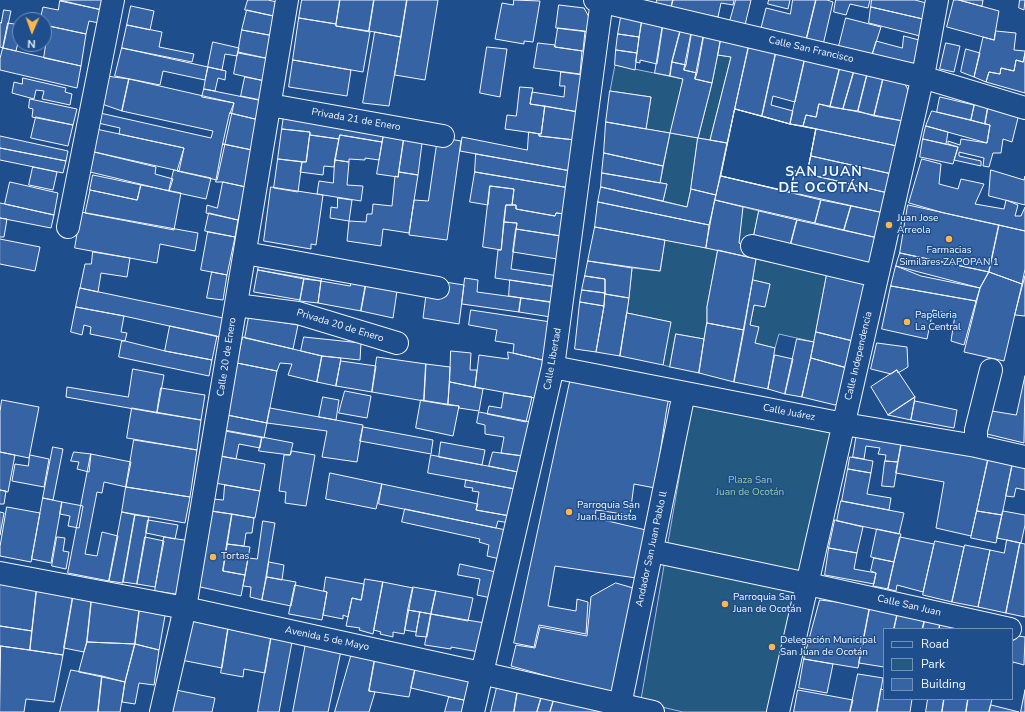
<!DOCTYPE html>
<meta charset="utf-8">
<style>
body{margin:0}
#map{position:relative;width:1025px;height:712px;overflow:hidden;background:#1f4e8c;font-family:"Nunito Sans",sans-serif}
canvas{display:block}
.legend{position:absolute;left:883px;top:628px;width:130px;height:72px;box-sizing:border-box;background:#1f4e8c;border:1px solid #7391ba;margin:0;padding:5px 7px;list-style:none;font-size:12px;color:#f2f6ff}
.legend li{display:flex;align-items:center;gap:8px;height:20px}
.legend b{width:20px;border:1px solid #7391ba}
.north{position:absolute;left:12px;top:12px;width:40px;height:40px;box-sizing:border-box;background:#1f4e8c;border:1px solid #7391ba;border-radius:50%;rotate:182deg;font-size:11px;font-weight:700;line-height:16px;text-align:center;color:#f2f6ff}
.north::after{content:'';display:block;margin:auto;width:14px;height:18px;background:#ffb74d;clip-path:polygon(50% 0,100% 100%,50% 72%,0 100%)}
</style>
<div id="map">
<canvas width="1025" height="712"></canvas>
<ul class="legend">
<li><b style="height:5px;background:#1f4e8c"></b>Road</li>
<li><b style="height:11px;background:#245a82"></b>Park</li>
<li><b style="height:11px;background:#3563a3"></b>Building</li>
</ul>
<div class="north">N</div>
</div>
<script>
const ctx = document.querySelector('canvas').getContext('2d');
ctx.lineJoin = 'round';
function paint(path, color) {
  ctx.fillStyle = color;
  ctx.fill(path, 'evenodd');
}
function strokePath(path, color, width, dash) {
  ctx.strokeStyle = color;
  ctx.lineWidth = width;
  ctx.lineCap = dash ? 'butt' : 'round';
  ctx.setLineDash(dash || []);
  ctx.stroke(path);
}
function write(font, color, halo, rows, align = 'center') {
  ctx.font = font + ' "Nunito Sans",sans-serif';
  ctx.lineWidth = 3;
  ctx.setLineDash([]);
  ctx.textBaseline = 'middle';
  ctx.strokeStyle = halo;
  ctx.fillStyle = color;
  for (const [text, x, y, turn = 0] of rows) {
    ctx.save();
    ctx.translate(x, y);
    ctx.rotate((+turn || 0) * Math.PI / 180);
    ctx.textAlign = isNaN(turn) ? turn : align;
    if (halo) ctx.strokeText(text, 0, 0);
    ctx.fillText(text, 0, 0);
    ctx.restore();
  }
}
const green = new Path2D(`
 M718,55l13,2 -21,83 -12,-2 -7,51 -4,18 -24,-6 4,-17 -7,-1 10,-50 -24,-4 5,-32 -41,-6 5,-26 68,14 -12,54 27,5 14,-55z
 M743,207l16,4 -8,38 -12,-6z
 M665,240l53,10 -11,57v16l-3,16 -28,-5 -6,33 -7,-2 7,-43 -43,-9 5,-45 28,3z
 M756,259l71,15 -13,68 -35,-8 -4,14 -20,-5 -5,-18 4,-20 11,1 5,-22 -17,-4z
 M692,405l145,25 -67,282h-87l-42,-10z`);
paint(green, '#245a82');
strokePath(green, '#a8bbd7', 1);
const building = new Path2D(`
 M60,0h45l-2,10z
 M248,0h20l13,3 -3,14 -33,-7z
 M302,0h38l-4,24 -37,-6z
 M340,0h34l-5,31 -33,-5z
 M374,0h33l-6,37 -32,-6z
 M407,0h31l-13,80 -30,-5z
 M514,0l26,1 -7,41 -9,-1v3l-29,-5 7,-36 11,2z
 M657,0h16l-2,8 -15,-3z
 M673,0h61l-1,5 -12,-2 -3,14 -47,-9z
 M736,0h15l-6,25 -15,-4z
 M769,0h21l-2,9 -20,-5z
 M793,0h23l-10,41 -45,-13 5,-20 24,6z
 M816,0h11l6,2 -10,43 -17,-4z
 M836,0h34l-2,8 -18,-4 -4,11 -12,-3z
 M872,0h43l11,3 -3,16 -52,-12z
 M954,0h5l40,11 -5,29 -47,-13z
 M959,0h24l-1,6z
 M1020,0h5l-1,10 -5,-2z
 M60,1l43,9 -4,13 -10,-2 -3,13 -42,-9v-5h-4l3,-13 15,3z
 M559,5l25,3 5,9 -1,15 -32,-4z
 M131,6l23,5 -4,19 -23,-5z
 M871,7l52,12 -3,17 -51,-13z
 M4,10l7,1 -8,37 -3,-1v-25l1,1z
 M247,10l31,7 -4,19 -32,-6z
 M621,17l21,3 -3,17 -21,-3z
 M299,18l37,6v2l34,6 -7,40 -70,-12z
 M846,18l35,9 -10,31 -33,-8z
 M642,20l21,4 -6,40 -17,-4v3l-4,-1z
 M8,23l12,2v9l-4,17 -13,-3z
 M663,24l18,4 -9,34 -2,14 -15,-3z
 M127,25l35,7 -3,15 35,7 -2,8 -70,-14z
 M49,26l37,8 -5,32 -37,-8z
 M558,28l27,3 -2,20 -28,-4z
 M681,28l11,2 -6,35 -14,-3z
 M242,30l32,6 -4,23 -32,-6z
 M692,30l12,4 -7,39 -13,-3z
 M996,31l20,2 -2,17 11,1v2l-2,9 -7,-2 -2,11 -13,-3 -1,6 -11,-2 -3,10 -12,-5 9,-40 11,3z
 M375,32l26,5 -12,69 -26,-3z
 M618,34l21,3 -2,16 -21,-3z
 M704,34l17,4 -9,45 -17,-4z
 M904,36l15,4 -3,24 -9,3 -36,-9 5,-17 26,7z
 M721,38l28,7 -22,98 -17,-3 21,-83 -13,-2z
 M213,42l26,6 -2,8 -12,-2 -3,16 -14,-3z
 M538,43l17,2v2l27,4 -2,23 -46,-6z
 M946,43l14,3 -6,26 -14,-3z
 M749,45l27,7 -14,64 -27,-7z
 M487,47l20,2 -7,48 -20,-4z
 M3,48l78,18 -4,22 -77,-18v-11z
 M122,48l86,19 -3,13 -42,-9 -3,14 -45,-9z
 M966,49l14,4 -6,24 -13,-5z
 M616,50l21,3 -2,17 -20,-5z
 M238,52l32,7 -5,22 -31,-7z
 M776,52l29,6 -10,44 -22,-6 -2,9 22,6 -3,13 -28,-8z
 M1025,53v40l-39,-11 3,-10 11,2 1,-6 13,3 2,-11 7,2z
 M805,58l35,9 -10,40 -11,-3 -3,13 -10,-2 -3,11 -13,-2z
 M293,60l58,10 -4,26 -58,-9z
 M672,62l14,3 -2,5 13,3 -2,6 17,4 -14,55 -28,-5 13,-54 -13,-3z
 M208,67l18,4 -1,9 -7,-2 -3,13 -11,-2z
 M840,67l14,4 -11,38 -13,-2z
 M854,71l13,4 -9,36 -15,-2z
 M561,72l22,3 -3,37 -50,-8 2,-12 32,5 1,-11h-5z
 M867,75l16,4 -9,37 -16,-5z
 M106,76l23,3 -7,32 -23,-8z
 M245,77l20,4 -4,19 -20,-4z
 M23,78l43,10 -1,4 7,2 -2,11 -28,-6 2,-8 -8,-1 -2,9 -22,-6 2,-11 8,2z
 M129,79l105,24 -17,77 -40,-9 7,-23 -65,-14 1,-6 -22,-5 2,-10 111,25 2,-7 -91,-20z
 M883,79l22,5 3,6 -5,31 -29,-5z
 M520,87l13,1 -3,16 15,2 -4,28 -36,-5 2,-14 9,1z
 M204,89l59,12 -4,19 -29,-7 4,-10 -32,-6z
 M610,91l41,6 -5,32 -40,-7z
 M940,97l34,8 -3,15 -34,-8z
 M30,99l47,10 -4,16 -41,-8 1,-8 -4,-1z
 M819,104l84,17 -6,25 -94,-20 3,-11 10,2z
 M975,104l13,3 -3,17 -14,-4z
 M545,106l32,6 -2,28 -36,-4v-2h2z
 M988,107l31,7 -7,28 -9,-3 -2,14h-8l-4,14 -6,-1 1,-8 -25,-6v4l22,5v5l-27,-6 4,-13 -10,-3v-3l12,4 1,-6 26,4 3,-18 -5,-1z
 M285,109l100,19 -3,14 -42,-7 -1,4 -29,-4v-3l-28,-3z
 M735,109l55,15 26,5 -9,45 -12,-3 -5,21 -69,-16z
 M735,109l55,15 26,5 -9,45 -12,-3 -5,21 -69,-16z
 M932,111l58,14 -3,18 -61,-17z
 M230,113l29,7 -7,30 -29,-6z
 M36,117l37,8 -5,21 -37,-8z
 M606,122l64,11 -7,33 -59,-13z
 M926,126l22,6 -2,12 -23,-5z
 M385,128l20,3 -7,46 -21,-3z
 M96,129l88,19 -5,23 -89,-20z
 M282,129l28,3 -4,30 -28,-3z
 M816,129l81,17 -5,28 -81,-18z
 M405,131l18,4 -5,40 -19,-3z
 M529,132l10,2v2l36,4 -4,31 -111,-20 2,-14 65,13z
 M310,135l29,4 -5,28 -10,-1 -1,9 -23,-3 2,-10h4z
 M340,135l42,7 -3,18 -14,-2v2l-16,-1v3l-14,-2z
 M0,136l68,15 -2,10 -66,-13z
 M438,137l23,4 -14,99 -38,-5 5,-35 14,1z
 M698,138l29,5 -11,52 -25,-6z
 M923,139l35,8 -5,17 -33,-7z
 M223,144l29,6 -6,37 -23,-5h-7z
 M0,148l66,13 -3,12 -63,-13z
 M90,151l66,16 -1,7 18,5 -4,12 -83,-20z
 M604,153l59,13 -3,17 -58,-10z
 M476,154l95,17 -1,17 -95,-16z
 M811,156l81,18 -4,19 -81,-19z
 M278,159l24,3 -4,30 -24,-4z
 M922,159l19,5 -2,20 19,5 3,-10 23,5 -9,20 29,5 2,-9 12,5 -3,11h6l4,-9v24l-81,-18 -35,-10z
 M335,160l14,2 -2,23 16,1 -2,15 -44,-7 2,-13 14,2z
 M33,167l24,5 -4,18 -24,-5z
 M174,170l37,8 -5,21 -37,-8z
 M991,170l33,10 1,-4v29l-36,-9z
 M795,171l93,22 -4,20 -94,-21z
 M399,172l19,3 -9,58 -26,-4 -2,17 -34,-5 2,-20 17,1 1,-8h5l1,-10 19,2 3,-30 3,1z
 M475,172l95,16 -4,26 -10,-1 -1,3 -39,-7v-4h-4l2,-16 -24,-3 -2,19 -18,-3z
 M602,173l65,11 -4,17 -62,-14z
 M93,175l48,10 -4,15 -47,-10z
 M721,176l100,24 -6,23 -100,-23z
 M10,182l48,11 -4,22 -49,-11z
 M223,182l23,5 -8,33 -32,-7 1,-8 10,3z
 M141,185l40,8 -7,37 -89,-17 5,-23 47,10z
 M490,186l24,3 -2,16h-6l-5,45 -18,-3z
 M271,187l52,8 -7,50 -5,-1v5l-47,-8z
 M601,187l86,20 4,-18 25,6 -7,30 -111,-23z
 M338,198l14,2 -3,21 -19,-3 1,-11 6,1z
 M715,200l28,7 -4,36 12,6 -3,8 -42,-9z
 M821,200l30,6 -7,24 -29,-7z
 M598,202l111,23 -3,23 -111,-21z
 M0,203l54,12 -3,13 -51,-10z
 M506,205h10v4l39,7 1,-3 10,1 -4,22 -46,-7 1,-6 -13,-1z
 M908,205l91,20 -10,47 -89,-19z
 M851,206l33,7 -6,25 -34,-8z
 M759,211l38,9 -7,27 -38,-2z
 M81,212l117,21 -3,18 -35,-7 -3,19 -82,-15z
 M209,213l29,7 -3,17 -30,-6z
 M0,218l7,1 -3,18h-4z
 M797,220l81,18 -7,35 -83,-19z
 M504,222l13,1 -6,46 48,7 -2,11 -62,-9 3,-28h3z
 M999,225l26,6v38l-3,15 -33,-12z
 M595,227l70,13 -5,31 -72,-10z
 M516,229l44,7 -3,23 -44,-7z
 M208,232l27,5 -8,38 -26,-5z
 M0,239l40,8 -5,24 -35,-7z
 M262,250l63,10 -4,21 -63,-11z
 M718,250l38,9 -12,71 -37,-7v-16z
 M93,252l37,6 -3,19 -26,-4 -3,19 -18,-4 5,-24h6z
 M900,253l89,19 -9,16 -84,-22z
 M588,261l44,7 -3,30 -24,-4v-15l-20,-3z
 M353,265l16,3 -8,43 -43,-8 3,-22 29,5z
 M369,266l31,5 -7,47 -32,-7z
 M896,266l25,10 59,12 -4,13 -85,-15z
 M258,270l46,9 -4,21 -46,-8z
 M212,272l15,3 -4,25 -16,-2z
 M989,272l33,12 -18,77 -40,-9 16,-64z
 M827,274l41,9 -15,58 -37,-9z
 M400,275l64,10 -5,39 -36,-6 3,-23z
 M585,276l20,3v14l-23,-3z
 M1025,276v40l-10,-1z
 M465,278l13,2 -1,12 44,6 -2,14 -57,-8z
 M304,279l17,2 -3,22 -18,-2z
 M510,280l47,7 -2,16 -46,-7z
 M753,280l17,4 -5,23 -11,-2 -4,20 9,2 -4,16 20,5 -7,41 -34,-7z
 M891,286l85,15 -12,44 -13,-4 4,-26 -22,-5 -6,29 -45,-10z
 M80,288l143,30 -4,19 -95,-21 -48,-9z
 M582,290l23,3 -1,13 -24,-4z
 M605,294l24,4 -9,58 -24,-4 8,-46z
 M521,298l32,4 -2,15 -32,-5z
 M580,302l24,4 -8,46 -21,-3z
 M76,307l48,9 -3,16 6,1 -2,8 -35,-7 1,-7 -7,-2 -2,10 -11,-3z
 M471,310l80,12 -5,39 -33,-8 1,-9 -19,-3 2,-11 -28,-5z
 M627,313l44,9 -8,43 -43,-9z
 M249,317l49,8 -5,24 -48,-11z
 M707,323l37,7 -10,52 -35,-9z
 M170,326l47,10 -5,24 -47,-9z
 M816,332l37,9 -5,27 -37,-10z
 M676,334l28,5 -5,34 -29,-6z
 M243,337l79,19 -5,26 -29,-7 4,-11 -12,-1 -3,8 -40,-8z
 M304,337l57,6 -1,17 -38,-4 -21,-5z
 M797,339l17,3 -12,55 -17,-3z
 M122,341h3l40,10 47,9 -3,16 -90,-19z
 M877,343l30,4 1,20 -10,6 -1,-3 -6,4 -20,-5z
 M451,351l20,2 -1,17h7l-2,17 -25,-5z
 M508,352l35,8 -8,38 -60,-11 4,-32 29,4z
 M775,355l18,4 -8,35 -17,-5z
 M322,356l19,2 -5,28 -19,-4z
 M377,357l49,7 -2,37 -52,-9z
 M811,358l39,11 -8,29 -7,7 -33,-8z
 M341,361l35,5 -4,26 -36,-6z
 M237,363l40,8 -10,52 -40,-8z
 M426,364l24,3 -2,38 -24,-4z
 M133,369l31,6 -7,38 -91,-16 1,-10 61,10z
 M897,370l18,27 -27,18 -17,-28z
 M1025,376l-1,67 -37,-9 5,-23 24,4z
 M571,377l98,19 -3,17 -11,75 -21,-4 -4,31 -34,-5 -1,8 51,12 -10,48 -81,-12 -7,40 28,5 1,-12 11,3 -2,32 -47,-9 -5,22 -20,-4z
 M450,382l33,7 -4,22 -20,-3v-2l-11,-1z
 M161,388l44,7 -4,25 -44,-7z
 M345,391l26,5 -4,22 -28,-5z
 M504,393l28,4 -6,25 -39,-8 2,-8 12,2z
 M323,397l16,3 -3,20 -17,-3z
 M915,397l-4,23 -23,-5z
 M2,400l37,7 -10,51 -29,-6v-40z
 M421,400l38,6 -6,30 -37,-8z
 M915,401l42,9 -3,18 -43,-8z
 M132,408l69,12 -4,30 -70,-12z
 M270,408l93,17 -6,37 -35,-5 5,-26 -60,-8z
 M479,412l52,10 -7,34 -23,-3 3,-16 -19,-3v-9l-8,-2z
 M227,415l40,8 -3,15 -39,-7z
 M363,427l70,13 -2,14 -71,-13z
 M224,430l38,7 -2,11 -21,-4 -3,15 -16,-3z
 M857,433l45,7 -4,22 -13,-1 1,-6 -8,-1 2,-6 -14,-2 -2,13 -11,-2z
 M262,437l31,6 -3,12 -31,-4z
 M134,440l63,10 -7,47 -64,-10z
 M902,440l87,15 -18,81 -35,-8 8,-46 -48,-9z
 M441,442l44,8 -3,15 -43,-8z
 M53,447l10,2 -10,51 -10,-2z
 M292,451l23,4 -9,51 -21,-3 1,-11 -7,-1 5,-36h6z
 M0,452l15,3 -7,37 -8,-2z
 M74,452l17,2 -2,18 -12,-3 2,-7 -8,-1z
 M493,452l29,4 -4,16 -29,-6z
 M91,454l40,8 -5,25 -22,-5 -2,11 -5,-1 -12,62 12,2 5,-24 16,4 -9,45 -41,-8z
 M30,455l19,4 -5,28 -32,-6 3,-17 13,2z
 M431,455l87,17 -3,17 -87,-16z
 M989,455l24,6 -11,54 -25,-4z
 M220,456l45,8 -5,27 -45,-8z
 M850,457l23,4 -2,12 -23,-4z
 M885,461l13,1 -4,25 -12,-1z
 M1013,461l12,3v26l-9,-2 -2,9 -8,-1z
 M848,469l23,4 -4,21 24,4 -2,12 -47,-9z
 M330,473l52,11 -6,25 -50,-10z
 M466,480l49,9 -5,27 -34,-6 3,-18 -7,-1 1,-3 -8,-1z
 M382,484l96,20 -2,6 34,6 -1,7 -11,-2 -2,7 -117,-24z
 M225,485l35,6 -5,27 -43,-7 1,-12 10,1z
 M126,487l64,10 -5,26 -63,-11z
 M0,490l6,1 -2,13h-4z
 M43,498l19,4 -11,61 -19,-4z
 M841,501l63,12 -5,21 -62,-13z
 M62,502l21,4 -4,22 -11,-2 2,-10 -10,-2z
 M7,507l33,6 -9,49 -31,-6v-9z
 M405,509l101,21 -6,29 -13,-3 2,-11 -10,-3 1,-3 -78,-17z
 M210,511l22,3 -9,57 22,4 -4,21 -45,-10z
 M977,511l25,4 -6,28 -25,-5z
 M1003,511l22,4v10l-4,18 -24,-5z
 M0,512l4,1 -4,22z
 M122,512l13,3 -12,68 -14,-2z
 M232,514l22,4 -2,15h-6l-2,13 -17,-2z
 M135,515l14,2 -12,67 -14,-2z
 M148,520l30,5 -3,14 -29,-6z
 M835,520l28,7 -6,26 -28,-5z
 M263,521l12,2 -13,77 -12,-3 1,-10 -8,-1 5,-28 9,1z
 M877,529l24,5 -7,28 -23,-5z
 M57,537l8,1 -2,13 6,1 -3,17 -14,-3z
 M145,537l19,4 -9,46 -18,-3z
 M164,537l27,4 -9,54 -27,-4z
 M900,537l34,7 -11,48 -26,-7 -1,6 -8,-2z
 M1007,540l13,3 -14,70 -28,-6 12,-57 14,3z
 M935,541l29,6 -12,55 -29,-7z
 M1020,543l5,1v73l-19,-4z
 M227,544l23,3 -5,28 -22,-4z
 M965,545l25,5 -12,57 -26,-5z
 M829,548l28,5 -3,16 22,4 -2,11 -49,-9z
 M874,558l20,4 -6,27 -15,-3 3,-13 -5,-2z
 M269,562l15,3 -2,15 -15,-3z
 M460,564l36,8 -5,26 -14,-3 3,-16 -22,-4z
 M0,577l37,9 -5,45 -32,-5z
 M267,577l29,5 -5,24 -29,-6z
 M326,577l38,7 -3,16 -9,-2 -4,19 -5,-2v4l-20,-4 4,-23 -3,-1z
 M365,579l18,3 -10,52 -14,-4 1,-2 -14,-2 6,-28 9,2z
 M383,582l30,6 -9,46 -11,-2v5l-13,-3 1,-2 -7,-2z
 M616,583l17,5 -21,106 -101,-28 5,-21 19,3 5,-21 47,9 4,-39z
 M295,585l32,7 -5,28 -33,-6z
 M37,586l37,4 -11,65 -33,-5z
 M413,587l23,4 -5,23 -23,-4z
 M74,590l18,5 -5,47 -3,10 -20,-4z
 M436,591l37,7 -5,23 -37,-7z
 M92,595l48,10 -5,39 -48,-2z
 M820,600l50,6 -12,62 -54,-9z
 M140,605l26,5 -7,40 -24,-6z
 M870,606l28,5 -4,18h-10v38l-25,-4z
 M408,610l12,2 -4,20 -11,-2z
 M898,611l27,6 -3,12h-28z
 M420,612l11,2 -4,23 -11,-1z
 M431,614l54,9 -6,29 -28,-5v2l-26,-4z
 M926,617l15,3 -2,9h-16z
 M188,620l40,9 -6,39 -41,-8z
 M941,620l18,3 -1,6h-19z
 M0,626l32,5 -2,19 -30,-4z
 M228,629l43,9 -6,35 -21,-4 -1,8 -22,-4z
 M1012,635l13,2 -1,28 -11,-3 -1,5z
 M271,638l21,4 -13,70h-21z
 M87,642l48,2 -10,38 -46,-10z
 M306,643l35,8 -13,61h-35z
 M135,644l24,6 -5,35 -15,-2 -4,21 -13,-2 3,-20z
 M1,646l62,9 -9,47 -28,-3 -2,13h-24z
 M352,653l23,5 -6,33 6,1 -6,20h-34z
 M375,658l41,7 -7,32 -40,-6z
 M804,659l29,5 -6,29 -28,-5z
 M416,665l57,13 -5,23 -57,-13z
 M71,670l31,6 -4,36h-38z
 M858,674l25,4 -6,34h-27z
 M102,676l23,6 -5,30h-22z
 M498,683l20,5 -4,24h-23z
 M518,688l24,7 -5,17h-23z
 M881,689l3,1v9h28l-2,13h-33z
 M176,690l39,8 -3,14h-41z
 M798,690l55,10 -3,12h-56z
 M1025,690v22h-4z
 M542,695l12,4 -4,13h-13z
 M449,697l19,4 -3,11h-20z
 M554,699l54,13h-58z
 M928,699h16l-2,13h-16z
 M944,699h24l-2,13h-24z
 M968,699h24l-3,13h-23z
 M991,705l28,7h-30z`);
paint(building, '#3563a3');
strokePath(building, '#f2f6ff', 1);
const minor = new Path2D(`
 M595,0l327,77 103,31
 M270,105l173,31
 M68,227l45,-227
 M752,246l125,30
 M245,253l193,35
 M236,305l62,8 99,30
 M553,367l291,57 132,22 49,11
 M976,446v-16l15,-60
 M652,551l156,33 202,45
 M620,705l64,-312
 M161,712l24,-104 102,-608
 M473,712l80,-345 49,-367
 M778,712l146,-641 13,-71`);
const major = new Path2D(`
 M0,573l185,35 296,65 172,39`);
strokePath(minor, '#f2f6ff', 24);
strokePath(major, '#f2f6ff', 24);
strokePath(minor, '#1f4e8c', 22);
strokePath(major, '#1f4e8c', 22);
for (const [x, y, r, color] of [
 [889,225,4,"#ffb74d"],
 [949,239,4,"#ffb74d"],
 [907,322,4,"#ffb74d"],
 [569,512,4,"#ffb74d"],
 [213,557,4,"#ffb74d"],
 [725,604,4,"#ffb74d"],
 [772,647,4,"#ffb74d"]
]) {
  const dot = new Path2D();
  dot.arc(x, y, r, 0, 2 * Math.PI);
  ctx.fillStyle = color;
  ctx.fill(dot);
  strokePath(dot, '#1f4e8c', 1.5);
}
write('10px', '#f2f6ff', '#1f4e8c', [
 ["Calle San Francisco",811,50,13],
 ["Privada 21 de Enero",356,120,10],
 ["Privada 20 de Enero",340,326,17],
 ["Calle Independencia",859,356,-77],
 ["Calle 20 de Enero",227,357,-81],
 ["Calle Libertad",553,359,-80],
 ["Calle Juárez",789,413,11],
 ["Andador San Juan Pablo ll",652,549,-78],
 ["Calle San Juan",909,606,13],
 ["Avenida 5 de Mayo",327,639,12]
]);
write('10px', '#f2f6ff', '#1f4e8c', [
 ["Juan Jose",897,219],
 ["Arreola",897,231],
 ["Farmacias",949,251,"center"],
 ["Similares ZAPOPAN 1",949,263,"center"],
 ["Papeleria",915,316],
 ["La Central",915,328],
 ["Parroquia San",577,506],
 ["Juan Bautista",577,518],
 ["Tortas",221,557],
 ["Parroquia San",733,598],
 ["Juan de Ocotán",733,610],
 ["Delegación Municipal",780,641],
 ["San Juan de Ocotán",780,653]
], 'left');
write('10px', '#97c8a6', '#1f4e8c', [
 ["Plaza San",750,481],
 ["Juan de Ocotán",750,493]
]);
ctx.letterSpacing = '1px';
write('bold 14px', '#f2f6ff', '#1f4e8c', [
 ["SAN JUAN",824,173],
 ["DE OCOTÁN",824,189]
]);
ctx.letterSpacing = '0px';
</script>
